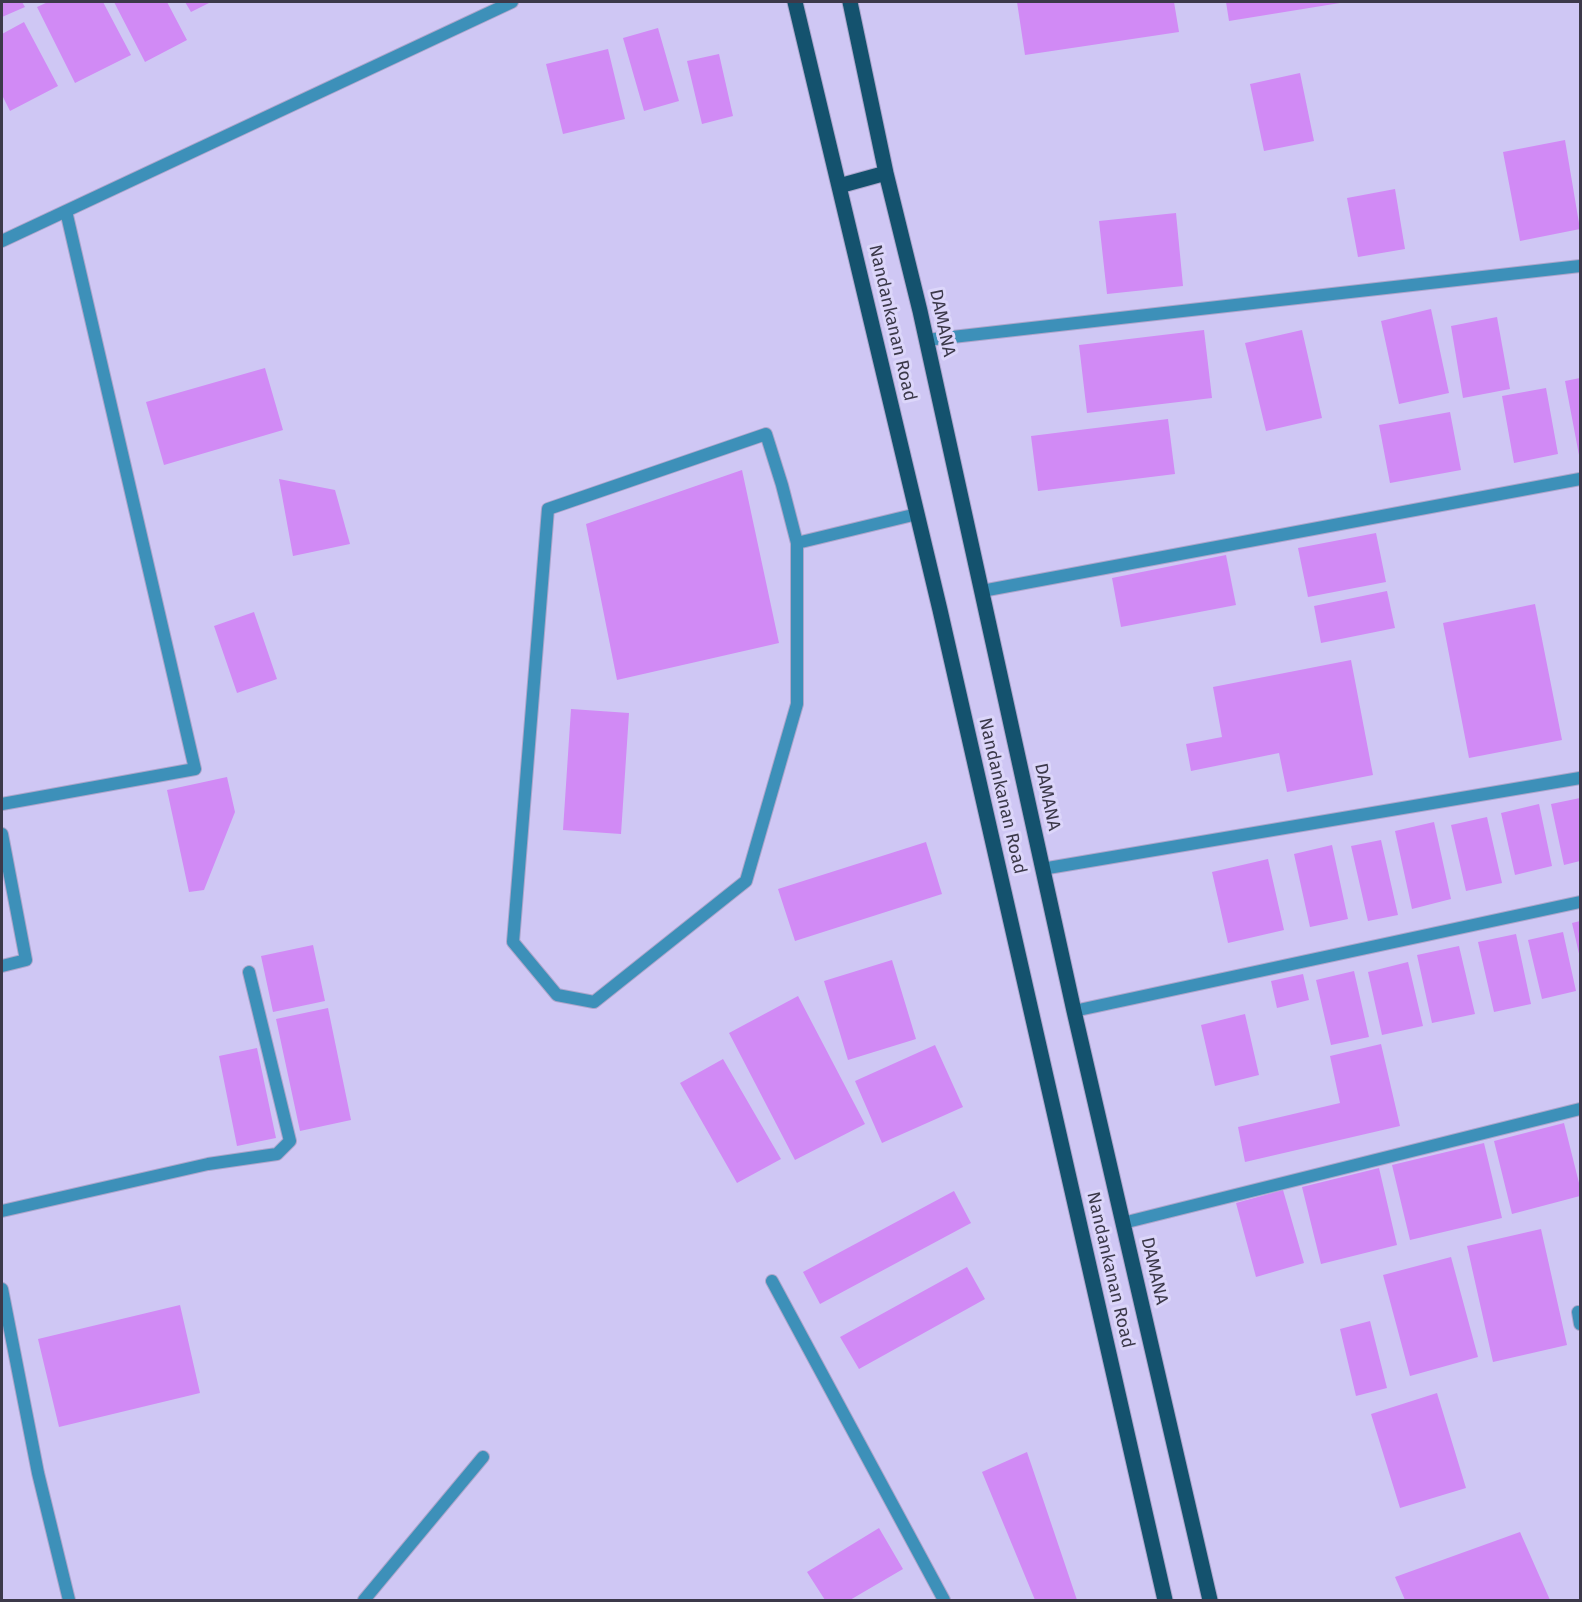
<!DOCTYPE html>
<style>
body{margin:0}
#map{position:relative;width:1582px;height:1602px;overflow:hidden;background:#cfc7f4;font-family:"Fira Sans",sans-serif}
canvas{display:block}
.frame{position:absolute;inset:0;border:3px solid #3c394a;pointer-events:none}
</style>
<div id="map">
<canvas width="1582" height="1602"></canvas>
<div class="frame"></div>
</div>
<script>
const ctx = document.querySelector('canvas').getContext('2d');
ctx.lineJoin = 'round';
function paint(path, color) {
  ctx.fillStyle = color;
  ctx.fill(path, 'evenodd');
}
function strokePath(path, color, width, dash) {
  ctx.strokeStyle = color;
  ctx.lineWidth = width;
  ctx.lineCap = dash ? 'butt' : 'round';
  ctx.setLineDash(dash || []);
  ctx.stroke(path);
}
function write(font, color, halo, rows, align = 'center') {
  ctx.font = font + ' "Fira Sans",sans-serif';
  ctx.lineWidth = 6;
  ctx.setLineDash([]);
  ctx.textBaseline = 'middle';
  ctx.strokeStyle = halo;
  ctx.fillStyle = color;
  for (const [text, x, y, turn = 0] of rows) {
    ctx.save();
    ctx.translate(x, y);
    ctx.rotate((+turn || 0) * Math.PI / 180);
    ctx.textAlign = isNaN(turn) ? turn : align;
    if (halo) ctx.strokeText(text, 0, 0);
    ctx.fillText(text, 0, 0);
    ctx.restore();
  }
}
paint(new Path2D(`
 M2,2h20l3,5 -23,10z
 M48,2h55l28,53 -56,28 -38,-76z
 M114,2h53l20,38 -42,22z
 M185,2h26l-20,10z
 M1017,2h157l5,30 -154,23z
 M1226,2h114v1l-111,18z
 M24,22l34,64 -48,25 -8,-16v-61z
 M658,28l21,73 -35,10 -21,-73z
 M608,49l17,70 -62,15 -17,-70z
 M719,54l14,62 -31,8 -15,-63z
 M1300,73l14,68 -50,10 -14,-67z
 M1565,140l15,89 -60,12 -17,-89z
 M1395,189l10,60 -47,8 -11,-59z
 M1176,213l7,73 -76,8 -8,-73z
 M1431,309l18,84 -50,11 -18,-83z
 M1497,317l13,72 -47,9 -12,-72z
 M1204,330l8,68 -125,15 -8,-68z
 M1302,330l20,88 -56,13 -21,-88z
 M265,368l18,62 -119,35 -18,-63z
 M1580,378v77h-1l-14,-74z
 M1546,388l12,66 -44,9 -12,-67z
 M1450,412l11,58 -71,13 -11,-58z
 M1168,419l7,55 -137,17 -7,-55z
 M742,470l37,173 -162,37 -31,-156z
 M279,479l56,11 15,54 -57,12z
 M1376,533l10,49 -78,15 -10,-49z
 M1226,555l10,50 -115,22 -9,-49z
 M1387,591l8,37 -74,15 -7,-37z
 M1535,604l27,136 -93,18 -26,-135z
 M254,612l23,67 -40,14 -23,-67z
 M1351,660l22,115 -86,17 -8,-39 -88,18 -5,-27 36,-7 -9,-50z
 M571,709l58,4 -8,121 -58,-4z
 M227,777l8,35 -31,78 -15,2 -22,-102z
 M1580,798v63l-16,4 -13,-61z
 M1539,804l13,62 -37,9 -14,-62z
 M1487,817l15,66 -36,8 -15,-66z
 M1434,822l17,77 -39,10 -17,-78z
 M1381,840l17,75 -30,6 -17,-75z
 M926,842l16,52 -147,47 -17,-52z
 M1332,845l16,74 -38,8 -16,-73z
 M1268,859l16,71 -56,13 -16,-71z
 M1580,921v37l-8,-35z
 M1563,932l13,59 -34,8 -14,-59z
 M1516,934l15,70 -37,8 -16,-70z
 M313,945l12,56 -52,11 -12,-56z
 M1459,946l16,68 -43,9 -15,-68z
 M892,960l24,79 -68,21 -24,-79z
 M1408,962l15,64 -41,9 -14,-63z
 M1354,971l15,66 -38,8 -15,-65z
 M1303,974l6,26 -32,8 -6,-27z
 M798,996l67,128 -70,36 -66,-127z
 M328,1008l23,112 -51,11 -24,-112z
 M1245,1014l14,61 -44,11 -14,-61z
 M1381,1044l19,82 -155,36 -7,-35 102,-24 -10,-47z
 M935,1045l28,62 -81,36 -27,-62z
 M257,1048l19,90 -39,8 -18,-90z
 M723,1059l58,100 -44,24 -57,-100z
 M1564,1123l16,64v9l-68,18 -18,-73z
 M1484,1143l18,75 -92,22 -18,-75z
 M1379,1168l18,77 -76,19 -19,-77z
 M1283,1190l21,73 -48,14 -20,-74z
 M954,1191l17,32 -151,81 -17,-32z
 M1541,1229l26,116 -74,17 -26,-116z
 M1451,1257l27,100 -68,19 -27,-101z
 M967,1267l18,32 -126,70 -19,-32z
 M180,1305l20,88 -141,34 -21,-88z
 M1370,1321l17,67 -31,8 -16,-67z
 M1437,1393l29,95 -66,20 -29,-94z
 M1027,1452l50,148h-42l-53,-128z
 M879,1528l24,41 -53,31h-25l-18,-28z
 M1520,1532l30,68h-145l-10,-23z`), '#d18af5');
const service = new Path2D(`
 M797,543l-15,-58 -16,-51 -218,75 -35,433 44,53 37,7 152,-121 51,-177v-161l120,-29`);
const minor = new Path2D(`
 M2,241l510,-239
 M926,340l654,-74
 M982,591l598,-112
 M2,804l193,-35 -129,-558
 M2,834l24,126 -24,6
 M1042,869l538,-91
 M1074,1011l506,-109
 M2,1211l206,-47 69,-10 13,-13 -41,-169
 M1123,1223l457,-114
 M772,1281l172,319
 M2,1289l36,184 31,127
 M1578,1312l2,12
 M364,1600l119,-143`);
const primary = new Path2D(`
 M795,2l145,608 225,990
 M850,2l36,171 34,138 154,700 136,589
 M839,186l47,-13`);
strokePath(service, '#aca5cb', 14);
strokePath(minor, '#aca5cb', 14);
strokePath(primary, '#aca5cb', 17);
strokePath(service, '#3d90b9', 12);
strokePath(minor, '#3d90b9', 12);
strokePath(primary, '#14526e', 15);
write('18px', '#3c394a', '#dcd6fa', [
 ["Nandankanan Road",892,323,77],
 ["DAMANA",942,323,78],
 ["Nandankanan Road",1002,796,77],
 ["DAMANA",1047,797,78],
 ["Nandankanan Road",1110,1270,77],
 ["DAMANA",1154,1271,77]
]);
</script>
